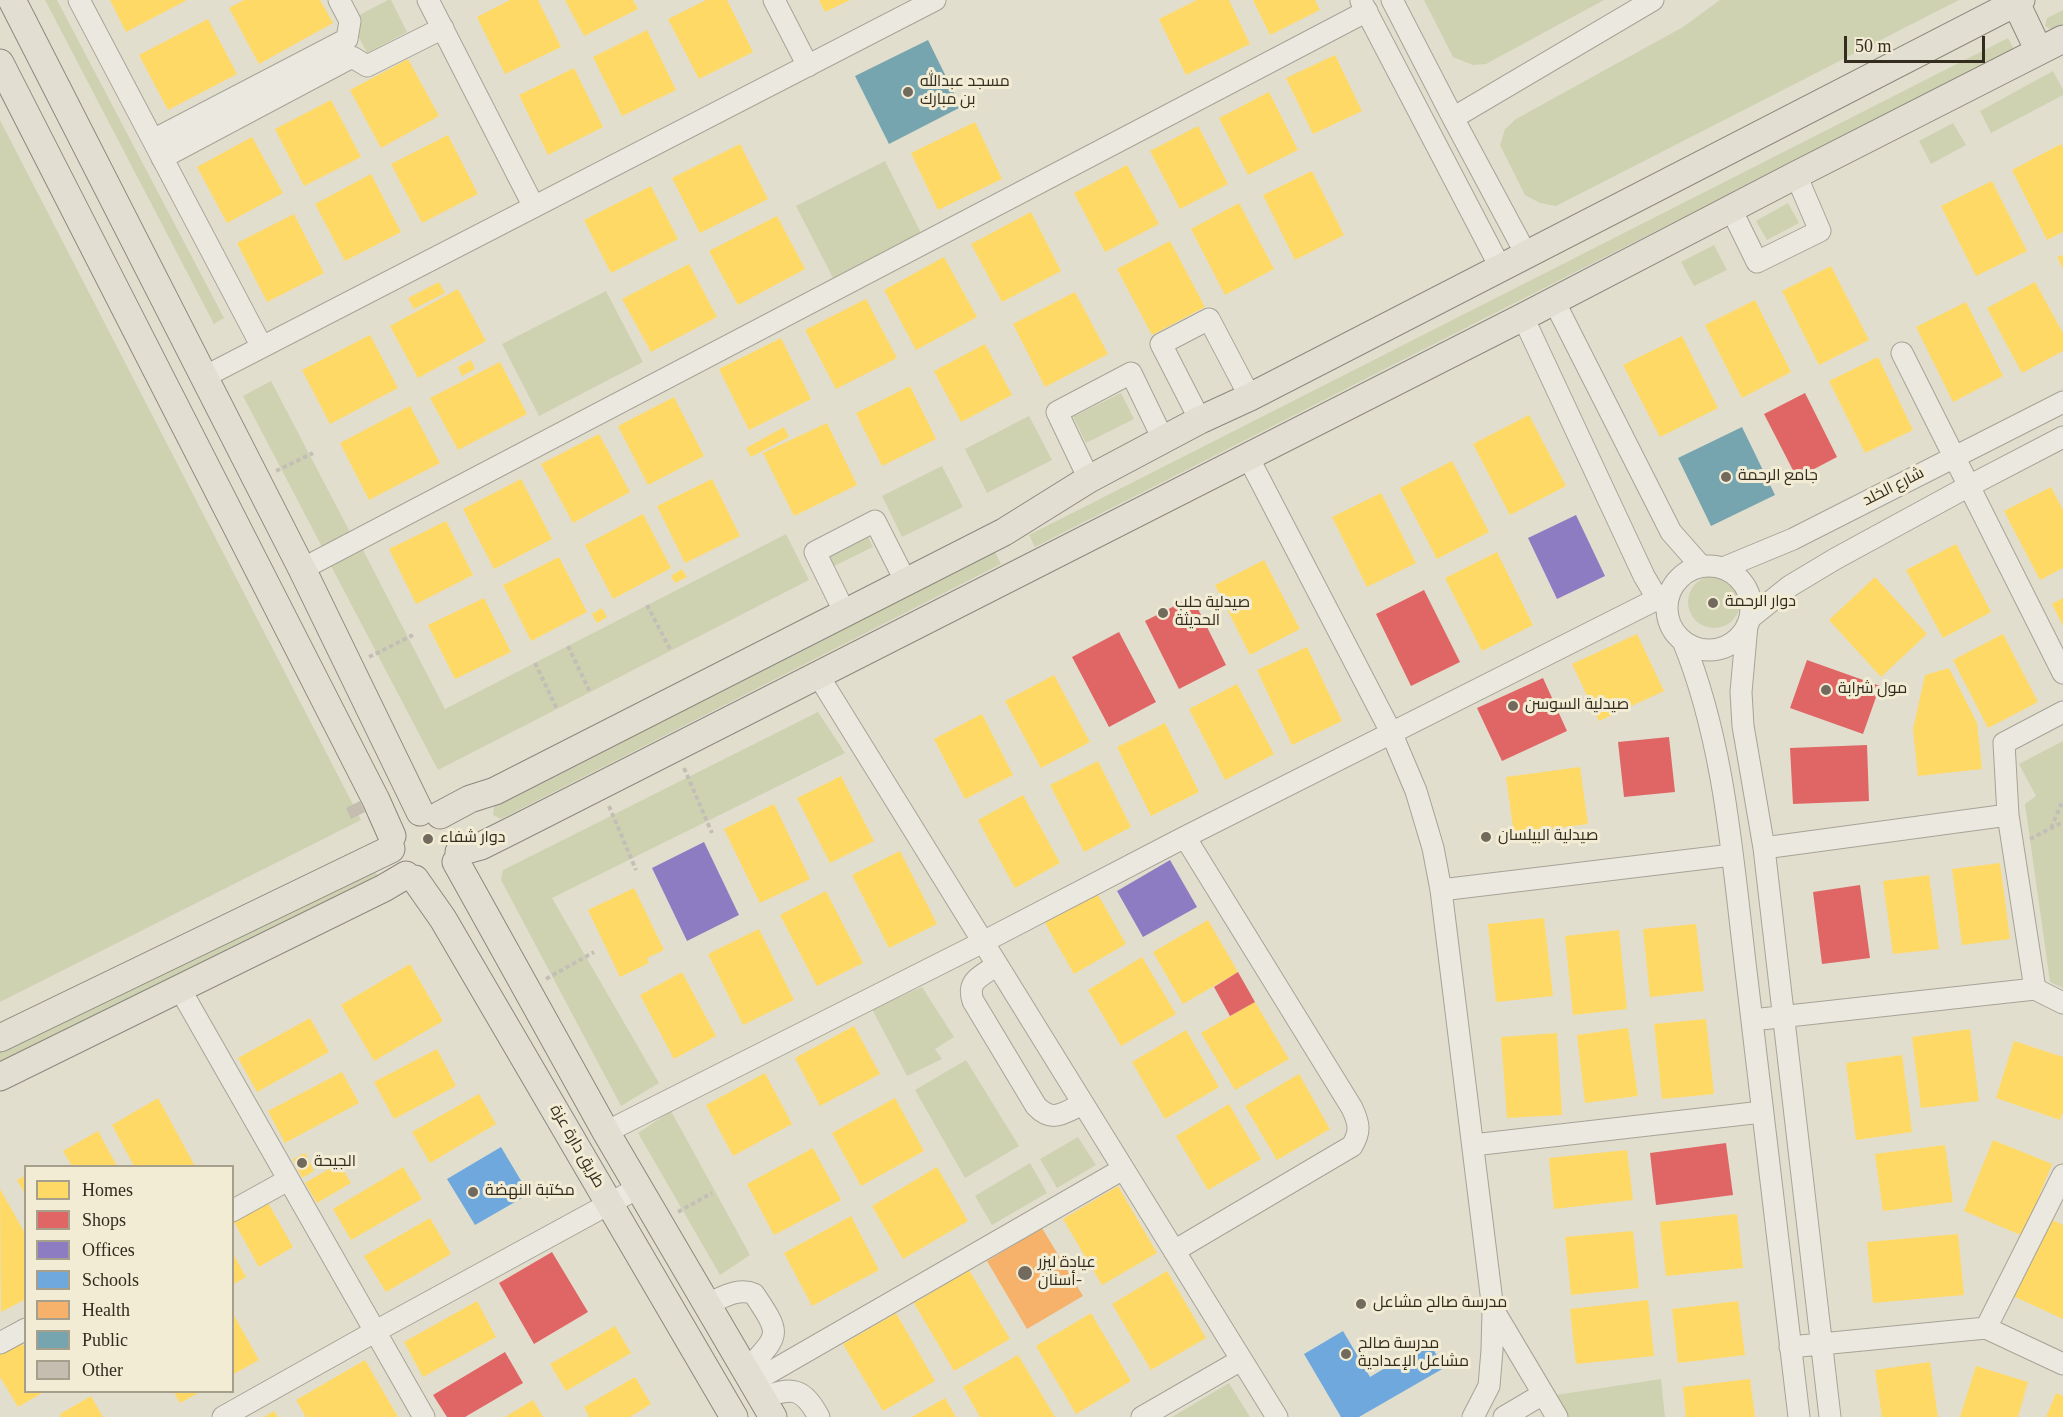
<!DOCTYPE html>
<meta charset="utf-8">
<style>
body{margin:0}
#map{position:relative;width:2063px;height:1417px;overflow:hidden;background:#e2dece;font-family:Georgia,serif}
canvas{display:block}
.legend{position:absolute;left:24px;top:1165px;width:210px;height:228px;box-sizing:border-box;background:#f2ecd4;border:2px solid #a69f8c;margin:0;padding:8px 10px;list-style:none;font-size:18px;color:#352c20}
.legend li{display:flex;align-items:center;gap:12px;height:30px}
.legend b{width:30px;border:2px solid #a69f8c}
.scale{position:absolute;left:1844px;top:36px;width:141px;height:27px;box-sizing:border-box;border:3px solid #352c20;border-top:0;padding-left:8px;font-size:18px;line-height:21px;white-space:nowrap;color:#352c20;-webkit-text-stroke:4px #f2ecd4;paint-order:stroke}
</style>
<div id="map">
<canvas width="2063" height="1417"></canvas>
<ul class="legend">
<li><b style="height:16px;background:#ffd966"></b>Homes</li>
<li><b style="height:16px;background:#e06666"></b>Shops</li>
<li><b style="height:16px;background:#8e7cc3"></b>Offices</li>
<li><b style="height:16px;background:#6fa8dc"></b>Schools</li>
<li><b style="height:16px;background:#f6b26b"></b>Health</li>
<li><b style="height:16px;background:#76a5af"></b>Public</li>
<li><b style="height:16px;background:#c5bdaf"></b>Other</li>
</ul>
<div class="scale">50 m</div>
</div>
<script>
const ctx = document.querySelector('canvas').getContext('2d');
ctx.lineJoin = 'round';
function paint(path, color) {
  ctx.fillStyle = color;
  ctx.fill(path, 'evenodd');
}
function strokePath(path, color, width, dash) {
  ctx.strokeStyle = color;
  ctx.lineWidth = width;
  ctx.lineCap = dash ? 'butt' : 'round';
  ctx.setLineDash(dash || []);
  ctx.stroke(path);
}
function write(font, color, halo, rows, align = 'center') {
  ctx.font = font + ' Georgia,Cairo,serif';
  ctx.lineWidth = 6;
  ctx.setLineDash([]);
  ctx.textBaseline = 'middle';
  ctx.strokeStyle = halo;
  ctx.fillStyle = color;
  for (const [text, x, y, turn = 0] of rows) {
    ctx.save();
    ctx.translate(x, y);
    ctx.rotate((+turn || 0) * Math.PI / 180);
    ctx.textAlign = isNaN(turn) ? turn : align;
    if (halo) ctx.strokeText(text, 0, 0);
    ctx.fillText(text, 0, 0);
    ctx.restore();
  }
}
paint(new Path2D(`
 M45,0h12l167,318 -10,6z
 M388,0h3l16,32 -40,21 -17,-33z
 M1424,0h180l-118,64 -13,1 -20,-8z
 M1720,0h239l-403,206 -16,-3 -15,-8 -25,-50 5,-16 11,-10 167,-92z
 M2063,10v14l-11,6 -7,-4 2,-8z
 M2008,38l6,11 -979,498 -6,-12z
 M2053,71l10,19v5l-72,38 -11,-22z
 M0,120l361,700 -361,182z
 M1953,123l13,22 -35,19 -12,-23z
 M885,161l36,72 -88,45 -37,-72z
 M1788,203l11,20 -32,17 -11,-19z
 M1714,245l13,25 -33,16 -13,-24z
 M606,291l37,71 -104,54 -37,-72z
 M271,381l79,151 -28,15 -79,-151z
 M1121,393l13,26 -48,24 -13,-26z
 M1029,416l23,44 -65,33 -22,-44z
 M942,466l21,41 -61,30 -20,-41z
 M862,524l11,23 -39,19 -12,-23z
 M786,534l23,46 -371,190 -108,-206 32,-16 83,161z
 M995,552l6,12 -500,255 -8,-4 1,-9z
 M1688 602a26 26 0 1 1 52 0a26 26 0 1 1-52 0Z
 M818,712l27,41 -293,145 107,185 -38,23 -120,-226 2,-10z
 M2063,741v247l-13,-6 -25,-178 11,-8 -17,-32z
 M370,862l8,14 -378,191v-19z
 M922,987l32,50 -19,12 7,10 -35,17 -35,-67z
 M966,1060l53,86 -54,32 -50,-88z
 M671,1111l79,144 -30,20 -82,-142z
 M1078,1137l18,28 -39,23 -17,-29z
 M1030,1163l17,30 -55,32 -17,-29z
 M1661,1379l4,38h-102l-7,-22z
 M1229,1383l21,34h-78z`), '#ced2b1');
paint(new Path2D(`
 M110,0h77l-61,32z
 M244,0h76l13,23 -74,41 -30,-56z
 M510,0h28l23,47 -56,27 -28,-57z
 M565,0h68l5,9 -54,27z
 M706,0h21l26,52 -54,27 -31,-60z
 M819,0h31l-25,12z
 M1197,0h32l21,44 -64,31 -27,-56z
 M1253,0h62l5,10 -50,25z
 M208,19l29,55 -69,36 -29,-55z
 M647,30l29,60 -54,26 -29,-59z
 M1335,55l27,56 -49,23 -27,-56z
 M408,59l31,57 -58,32 -31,-58z
 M574,68l29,59 -55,28 -29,-60z
 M1269,92l29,58 -50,25 -29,-57z
 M331,100l30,57 -57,29 -29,-57z
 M975,122l27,57 -64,31 -27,-57z
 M1198,126l30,58 -48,25 -30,-58z
 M448,135l30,59 -56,29 -31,-59z
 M252,137l31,56 -56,30 -30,-56z
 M740,144l28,55 -68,34 -28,-55z
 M2061,144l2,4v84l-16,8 -35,-70z
 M1127,165l32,59 -54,28 -31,-59z
 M1312,171l32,64 -49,25 -32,-65z
 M371,174l30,58 -56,29 -30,-57z
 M1992,181l35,70 -51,25 -35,-70z
 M651,186l27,53 -67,34 -27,-53z
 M1239,203l35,66 -49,26 -34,-66z
 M1031,212l30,59 -59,31 -31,-58z
 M294,214l30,59 -57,29 -30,-59z
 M777,216l28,53 -67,36 -29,-54z
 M1170,241l35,66 -53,28 -35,-66z
 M2063,255v14l-6,-12z
 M944,257l33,60 -61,33 -32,-60z
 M689,264l28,53 -66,35 -29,-53z
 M1831,266l38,74 -50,25 -37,-74z
 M439,282l6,11 -31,16 -6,-11z
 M2035,282l28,51v18l-41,22 -35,-65z
 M458,289l28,52 -68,37 -28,-52z
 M1075,292l33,62 -63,33 -32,-63z
 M866,299l31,59 -61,31 -31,-59z
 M1755,300l36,72 -49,26 -37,-73z
 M1966,302l37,74 -50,26 -37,-75z
 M370,335l28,53 -68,36 -28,-54z
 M1682,336l36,72 -58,29 -37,-72z
 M781,338l30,61 -62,31 -30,-61z
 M985,344l27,51 -51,27 -27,-51z
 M1878,357l35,73 -48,23 -36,-72z
 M471,360l4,9 -13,7 -4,-9z
 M500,362l27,52 -69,36 -28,-52z
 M910,386l26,53 -54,27 -26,-53z
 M674,397l30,59 -56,29 -30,-59z
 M410,406l30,57 -71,37 -29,-57z
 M1529,415l37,71 -56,29 -37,-71z
 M827,423l30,62 -63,31 -31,-63z
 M784,427l5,10 -38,20 -5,-9z
 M599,434l31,58 -57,31 -32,-59z
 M1452,461l37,71 -52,27 -37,-71z
 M521,479l31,60 -58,30 -31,-60z
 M712,479l28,57 -55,27 -28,-57z
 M2051,487l12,23v58l-23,12 -36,-69z
 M1381,493l35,70 -49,24 -35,-70z
 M643,514l28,54 -58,31 -28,-54z
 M446,521l27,54 -57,29 -27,-55z
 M1956,544l35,68 -48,26 -37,-68z
 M1497,552l36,73 -51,26 -37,-73z
 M559,557l28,55 -56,29 -28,-56z
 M1264,560l36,69 -50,26 -35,-70z
 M682,569l5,8 -12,6 -4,-7z
 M1875,577l52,57 -46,43 -52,-57z
 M484,598l27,54 -56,27 -27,-54z
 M2063,598v28l-11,-22z
 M602,608l5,9 -10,6 -5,-9z
 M1637,634l27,57 -65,30 -27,-57z
 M2003,634l35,68 -50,26 -35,-68z
 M1307,647l35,74 -50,24 -35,-75z
 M1949,668l28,55 5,46 -64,7 -5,-47 12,-54z
 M1054,675l36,67 -49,26 -36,-67z
 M1237,684l37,70 -49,26 -36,-71z
 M982,714l31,61 -48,24 -31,-60z
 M1165,723l34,69 -48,24 -34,-69z
 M1098,761l33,66 -47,25 -34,-67z
 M1580,767l8,57 -74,10 -8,-57z
 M841,776l33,65 -44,22 -33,-65z
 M1023,795l37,68 -45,25 -37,-68z
 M774,804l36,75 -50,24 -36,-74z
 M900,851l37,73 -48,24 -37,-73z
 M2000,863l10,76 -48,6 -10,-76z
 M1929,875l10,74 -46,5 -10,-73z
 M634,888l30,62 -17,8 2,5 -29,14 -32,-67z
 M826,891l37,72 -46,23 -37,-71z
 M1097,893l29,51 -52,30 -29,-51z
 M1544,918l9,78 -57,6 -8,-78z
 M1208,920l30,52 -55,32 -30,-52z
 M1696,924l8,67 -54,6 -7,-68z
 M759,929l35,71 -51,25 -35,-71z
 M1619,930l8,79 -54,6 -8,-79z
 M1142,957l34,57 -55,32 -33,-56z
 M410,964l33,57 -69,40 -33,-56z
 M682,972l34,64 -42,23 -34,-64z
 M1255,1002l34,57 -54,31 -34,-57z
 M310,1018l19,34 -72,40 -19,-34z
 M1706,1019l8,75 -52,5 -8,-75z
 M854,1026l26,48 -60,32 -25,-48z
 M1628,1028l10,68 -53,7 -8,-68z
 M1970,1029l9,72 -58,7 -9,-71z
 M1186,1030l33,57 -54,32 -33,-57z
 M1557,1033l5,82 -55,3 -6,-81z
 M2014,1041l49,16v55l-3,8 -64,-22z
 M437,1049l19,37 -62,33 -20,-37z
 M1902,1055l10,77 -56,8 -10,-77z
 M342,1072l17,31 -74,40 -17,-32z
 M765,1073l27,51 -59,32 -27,-51z
 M1299,1074l31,55 -53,31 -32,-54z
 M479,1094l17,30 -66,39 -18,-31z
 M158,1098l37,68h-61l-22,-41z
 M895,1098l29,53 -63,35 -29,-53z
 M1229,1104l32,55 -53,31 -32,-54z
 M98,1131l19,35h-45l-9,-15z
 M1993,1140l59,24 -29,72 -59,-25z
 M1945,1145l8,57 -70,9 -8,-57z
 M813,1148l28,52 -67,35 -27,-51z
 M1627,1150l6,50 -79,9 -5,-51z
 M305,1153l9,18 -12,7 -9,-19z
 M339,1163l12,20 -34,20 -12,-20z
 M403,1167l19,32 -71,41 -18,-31z
 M937,1167l31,54 -65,38 -31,-53z
 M26,1175v21l-9,-16z
 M1118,1186l39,67 -55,32 -39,-66z
 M0,1189l26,46v64l-25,13z
 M267,1201l26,46 -34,20 -26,-47z
 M1737,1214l6,54 -77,8 -6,-54z
 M851,1216l28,54 -67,36 -28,-53z
 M430,1218l21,36 -65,38 -22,-36z
 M2048,1218l15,7v94l-50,-23z
 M1633,1231l6,57 -68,7 -6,-58z
 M1958,1234l6,61 -91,8 -6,-61z
 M232,1252l14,25 -14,8z
 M969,1270l41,69 -56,32 -40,-68z
 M1167,1271l39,67 -55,32 -39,-66z
 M1648,1300l6,56 -78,8 -6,-55z
 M477,1301l19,36 -73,40 -19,-35z
 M1738,1301l7,54 -67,8 -6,-54z
 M232,1312l27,48 -27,15z
 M896,1313l39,68 -52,30 -40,-67z
 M1091,1313l40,68 -55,33 -40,-68z
 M615,1326l16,27 -65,38 -16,-27z
 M20,1340l6,10v42h18l-26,15 -18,-30v-25z
 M1018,1355l37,62h-75l-17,-30z
 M365,1360l33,57h-92l-10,-17z
 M1930,1362l8,55h-56l-7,-47z
 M1976,1366l52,16 -10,35h-58z
 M635,1377l16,27 -21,13h-41l-5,-10z
 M1750,1379l5,38h-69l-3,-30z
 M174,1392h26l-20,11z
 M2056,1393l7,3v21h-17z
 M91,1396l12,21h-42l-1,-3z
 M945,1398l11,19h-44z
 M533,1400l10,17h-38z
 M274,1411l4,6h-14z`), '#ffd966');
paint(new Path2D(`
 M1805,393l32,64 -40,21 -33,-64z
 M1424,590l36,72 -49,24 -35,-72z
 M1192,597l34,68 -47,24 -34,-68z
 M1119,632l37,70 -47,25 -37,-70z
 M1807,660l73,26 -17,48 -73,-26z
 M1543,678l24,53 -65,30 -25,-53z
 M1669,737l6,55 -51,5 -6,-55z
 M1867,745l2,56 -76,3 -3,-56z
 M1860,885l10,73 -48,6 -9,-72z
 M1238,972l17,30 -25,14 -16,-29z
 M1726,1143l7,52 -77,10 -6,-52z
 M552,1252l36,60 -54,32 -35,-61z
 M505,1352l18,31 -58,34h-18l-14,-22z`), '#e06666');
paint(new Path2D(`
 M1576,515l29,61 -48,23 -29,-61z
 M704,842l35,73 -52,26 -35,-73z
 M1170,860l27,47 -54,30 -26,-46z`), '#8e7cc3');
paint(new Path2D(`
 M501,1147l28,47 -54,31 -28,-46z
 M1343,1331l27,46 59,-35 15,26 -85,49h-18l-37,-63z`), '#6fa8dc');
paint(new Path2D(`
 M1042,1228l41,68 -56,33 -40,-68z`), '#f6b26b');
paint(new Path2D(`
 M928,40l33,67 -72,37 -34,-68z
 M1742,427l33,68 -64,31 -33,-68z`), '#76a5af');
paint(new Path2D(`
 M360,801l5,11 -14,7 -5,-11z`), '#c5bdaf');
const minor = new Path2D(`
 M79,0l183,347
 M428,0l106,207
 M774,0l34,66
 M1392,0l61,118 73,136
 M1361,1l139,266
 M1453,118l200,-118
 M153,140l194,-101 3,-18 -11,-21
 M162,158l190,-101 15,9 76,-38
 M1731,209l26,53 63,-31 -24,-56
 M1554,301l117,231 30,34
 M1523,317l121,259 13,22 9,8
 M1902,353l161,320
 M204,377l731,-377
 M1200,420l-39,-76 48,-25 41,78
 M1248,457l143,275 25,59 17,57 8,42 52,420 -1,40 -3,36 -16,31
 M1089,479l-32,-67 74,-39 33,68
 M1667 608a42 42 0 1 1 84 0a42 42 0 1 1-84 0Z
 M1723,568l70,-29 270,-137
 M302,569l1065,-558
 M845,613l-30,-61 60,-31 31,61
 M1750,618l40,-32 45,-27 134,-73 94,-49
 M1747,625l-6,67 2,34 21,122 66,569
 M1683,641c43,105 50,225 64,338 17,146 34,292 52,438
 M818,675l459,742
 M1764,848l244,-33
 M1441,890l291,-35
 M997,965c-15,11 -31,15 -24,36l63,105c17,18 28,6 47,-2
 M180,989l244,428
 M2035,989l-27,-174 -4,-72 59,-31
 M1752,1020l283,-31 28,14
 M606,1132l377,-190 202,-105 484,-244
 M1473,1145l289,-33
 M232,1211l56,-31
 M1174,1251l178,-105c9,-15 7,-23 0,-38l-167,-271
 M707,1304c15,-6 31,-17 47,-10 29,43 25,40 -8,77
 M1494,1311l63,106
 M1986,1328l77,-153
 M0,1343l26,-14
 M1790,1347l196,-19 77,36
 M753,1382l370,-213
 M762,1398c31,-12 41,-10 57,19
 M223,1417l153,-86 262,-143
 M1142,1417l99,-57
 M1504,1417l39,-23`);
const major = new Path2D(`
 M12,0l290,569 118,243
 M2016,3l23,48
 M0,63l376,737 16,36
 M440,815l30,-16 25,-8 509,-259 85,-53 111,-59 50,-23 771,-397
 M459,852l22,-6 34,-17 1008,-512 273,-142 267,-136
 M456,862l150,270 167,285
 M415,879l28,40 291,498
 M0,1038l391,-189
 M0,1077l384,-189 22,-13`);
strokePath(minor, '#a7a397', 23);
strokePath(major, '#8d887e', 29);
strokePath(new Path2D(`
 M276,471l37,-18
 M647,605l24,46
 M568,646l22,46
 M369,657l44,-22
 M535,663l22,46
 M684,768l28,65
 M609,806l27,64
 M2051,828l12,-28
 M2030,839l33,-17
 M546,979l48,-27
 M678,1212l34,-19`), '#c3bfb6', 4, [4.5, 3]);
strokePath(minor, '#eae8df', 21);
strokePath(major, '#e2ded1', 27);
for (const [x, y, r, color] of [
 [908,92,6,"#726a5d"],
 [1726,477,6,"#726a5d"],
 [1713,603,6,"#726a5d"],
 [1163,613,6,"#726a5d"],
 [1826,690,6,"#726a5d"],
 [1513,706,6,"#726a5d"],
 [1486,837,6,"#726a5d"],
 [428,839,6,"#726a5d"],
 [302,1163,6,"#726a5d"],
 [473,1192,6,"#726a5d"],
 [1025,1273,8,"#726a5d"],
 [1361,1304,6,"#726a5d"],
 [1346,1354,6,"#726a5d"]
]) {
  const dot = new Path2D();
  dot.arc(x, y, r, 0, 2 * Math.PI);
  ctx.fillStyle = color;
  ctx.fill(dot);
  strokePath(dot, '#f2ecd4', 2);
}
write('16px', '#352c20', '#f2ecd4', [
 ["مسجد عبدالله",920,83],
 ["بن مبارك",920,101],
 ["جامع الرحمة",1738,477],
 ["دوار الرحمة",1725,603],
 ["صيدلية حلب",1175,604],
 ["الحديثة",1175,622],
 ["مول شرابة",1838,690],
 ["صيدلية السوسن",1525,706],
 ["صيدلية البيلسان",1498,837],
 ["دوار شفاء",440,839],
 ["الجيحة",314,1163],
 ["مكتبة النهضة",485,1192],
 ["عيادة ليزر",1038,1264],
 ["أسنان-",1038,1282],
 ["مدرسة صالح مشاعل",1373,1304],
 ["مدرسة صالح",1358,1345],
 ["مشاعل الإعدادية",1358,1363]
], 'left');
write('16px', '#352c20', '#f2ecd4', [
 ["شارع الخلد",1894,488,-27],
 ["طريق دارة عزة",576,1147,60]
]);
</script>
